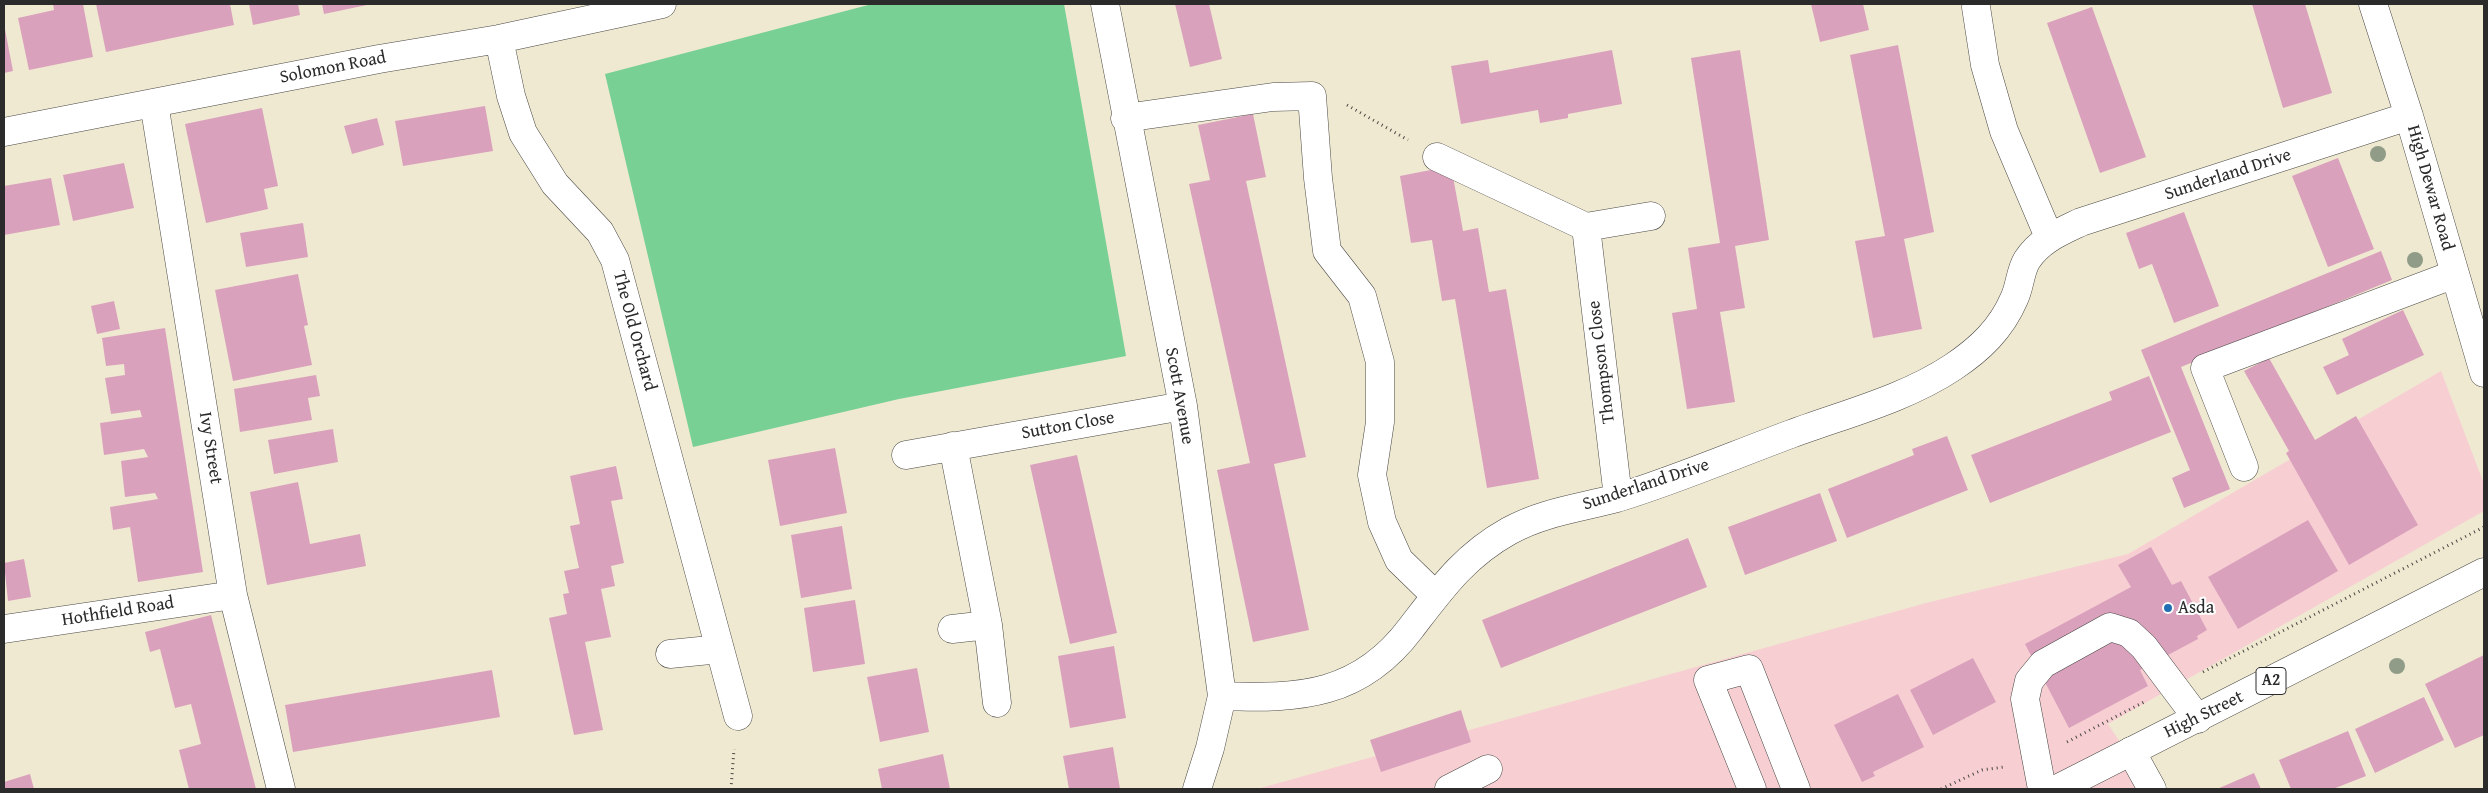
<!DOCTYPE html>
<style>
body{margin:0}
#map{position:relative;width:2488px;height:793px;overflow:hidden;background:#f0e9d1;font-family:"Gentium Book Plus",serif}
canvas{display:block}
.frame{position:absolute;inset:0;border:5px solid #2b2b2b;pointer-events:none}
</style>
<div id="map">
<canvas width="2488" height="793"></canvas>
<div class="frame"></div>
</div>
<script>
const ctx = document.querySelector('canvas').getContext('2d');
ctx.lineJoin = 'round';
function paint(path, color) {
  ctx.fillStyle = color;
  ctx.fill(path, 'evenodd');
}
function strokePath(path, color, width, dash) {
  ctx.strokeStyle = color;
  ctx.lineWidth = width;
  ctx.lineCap = dash ? 'butt' : 'round';
  ctx.setLineDash(dash || []);
  ctx.stroke(path);
}
function write(font, color, halo, rows, align = 'center') {
  ctx.font = font + ' "Gentium Book Plus",serif';
  ctx.lineWidth = 4;
  ctx.setLineDash([]);
  ctx.textBaseline = 'middle';
  ctx.strokeStyle = halo;
  ctx.fillStyle = color;
  for (const [text, x, y, turn = 0] of rows) {
    ctx.save();
    ctx.translate(x, y);
    ctx.rotate((+turn || 0) * Math.PI / 180);
    ctx.textAlign = isNaN(turn) ? turn : align;
    if (halo) ctx.strokeText(text, 0, 0);
    ctx.fillText(text, 0, 0);
    ctx.restore();
  }
}
paint(new Path2D(`
 M2441,371l43,113v27l-376,213 43,65h-894l669,-186 202,-49z`), '#f7cfd3');
paint(new Path2D(`
 M872,4h192l62,352 -227,43 -206,48 -88,-373z`), '#78d095');
paint(new Path2D(`
 M53,4h30l10,53 -64,13 -11,-52 36,-8z
 M96,4h134l4,21 -128,27z
 M249,4h49l2,11 -47,10z
 M322,4h45v1l-43,9z
 M1175,4h34l13,55 -32,8z
 M1811,4h52l6,26 -49,12z
 M2252,4h53l27,89 -49,15z
 M2092,7l54,150 -46,16 -53,-150z
 M4,24l9,47 -9,2z
 M1898,45l36,187 -30,7 18,90 -49,9 -18,-97 30,-5 -35,-181z
 M1612,50l10,54 -54,10v4l-28,5 -2,-13 -77,14 -10,-58 37,-6 2,13z
 M1740,50l29,190 -34,6 10,62 -25,4 15,90 -48,7 -15,-96 25,-4 -9,-61 32,-5 -29,-185z
 M485,106l8,45 -90,15 -8,-45z
 M262,108l16,78 -14,3 4,20 -62,14 -21,-99z
 M1253,114l13,63 -20,4 60,276 -32,7 35,166 -56,12 -36,-172 33,-7 -61,-279 21,-4 -12,-55z
 M377,118l7,27 -32,9 -8,-28z
 M2338,158l36,91 -46,18 -36,-91z
 M124,163l10,45 -61,13 -10,-46z
 M1451,166l12,65 15,-3 11,64 17,-3 33,190 -52,9 -32,-189 -13,2 -10,-61 -21,3 -11,-67z
 M51,178l9,47 -56,10v-49z
 M2184,212l35,94 -45,17 -22,-59 -13,5 -13,-36z
 M303,223l5,34 -62,10 -6,-34z
 M2381,251l11,29 -211,87 49,122 -46,19 -12,-30 18,-8 -49,-120z
 M298,274l10,51 -4,1 8,39 -79,16 -18,-91z
 M114,301l6,28 -23,5 -6,-28z
 M2403,310l21,45 -87,40 -14,-28 26,-12 -7,-16z
 M165,328l38,244 -65,10 -8,-55 -17,3 -3,-23 48,-8 -3,-6 -30,4 -4,-36 27,-4 -4,-8 -40,6 -4,-32 42,-6 -2,-7 -29,4 -6,-36 20,-3 -1,-11 -18,2 -4,-28z
 M2269,358l46,82 41,-24 62,109 -69,40 -63,-112 3,-2 -45,-80z
 M316,375l4,21 -12,2 4,22 -72,12 -6,-43z
 M2149,376l22,56 -181,71 -19,-48 141,-55 -3,-8z
 M333,429l5,33 -64,12 -6,-34z
 M1947,436l21,54 -121,48 -19,-49 86,-34 -2,-6z
 M835,448l12,65 -67,13 -12,-66z
 M1077,455l40,178 -47,11 -40,-179z
 M616,466l7,33 -12,2 13,62 -13,3 4,20 -14,3 10,48 -26,5 18,88 -29,5 -25,-117 18,-4 -4,-20 6,-1 -5,-22 15,-3 -9,-42 10,-2 -10,-48z
 M298,482l12,62 50,-10 6,32 -99,19 -17,-93z
 M1820,493l17,48 -92,34 -17,-48z
 M2308,520l30,51 -100,58 -30,-52z
 M842,526l10,63 -51,9 -10,-63z
 M1688,538l19,49 -206,81 -19,-48z
 M2151,547l21,38 9,-4 26,49 -10,6 1,3 -58,31 8,16 -79,42 -44,-84 106,-57 -13,-22z
 M24,559l7,38 -23,4 -4,-38z
 M855,600l10,64 -52,8 -9,-64z
 M211,615l45,174h-67l-10,-39 22,-6 -10,-40 -16,4 -15,-59 -10,3 -5,-20z
 M1114,646l12,72 -56,10 -12,-72z
 M2484,655v80l-29,13 -30,-64z
 M1973,658l23,44 -63,33 -23,-45z
 M917,668l12,64 -49,10 -13,-65z
 M492,670l8,47 -207,35 -8,-47z
 M1898,694l26,53 -51,25 2,4 -13,6 -28,-57z
 M2424,697l20,43 -69,33 -20,-44z
 M1461,710l10,32 -90,30 -11,-32z
 M2348,731l18,45 -33,13h-42l-12,-29z
 M1113,747l7,42h-51l-6,-33z
 M943,754l7,35h-68l-4,-20z
 M2254,773l7,16h-44z
 M30,774l4,15h-30v-7z`), '#daa1bd');
const minor = new Path2D(`
 M1105,4l78,402 39,290 -12,52 -13,41
 M2373,4l36,112 75,257
 M1976,7l9,58 19,66 45,106
 M499,39l12,57 12,37 32,51 45,48 15,28 123,456
 M154,103l79,492 48,194
 M1125,118l148,-21 39,-1 6,82 9,73 35,45 18,66v60l-8,53 10,47 17,38 36,35
 M4,132l375,-73 120,-20 163,-35
 M1437,157l149,70 65,-11
 M1586,227l32,270
 M953,446l35,179 9,78
 M906,455l277,-49
 M2244,467l-39,-99 250,-94
 M4,629l229,-34
 M952,629l36,-4
 M670,654l50,-5
 M1222,696c78,3 138,0 189,-68 30,-39 53,-72 98,-97 34,-19 71,-23 108,-33 59,-18 117,-43 174,-64 54,-20 114,-35 162,-67 27,-18 48,-38 61,-68 6,-12 6,-28 13,-39 13,-20 33,-28 54,-38l328,-106
 M2131,751l21,38
 M1449,789l39,-20
 M1752,789l-44,-109 41,-11 47,120
 M2042,789l-17,-90 4,-18 14,-17 67,-37 19,6 15,14 54,72`);
const major = new Path2D(`
 M2057,789l427,-217`);
strokePath(minor, '#494844', 29);
strokePath(major, '#494844', 29);
strokePath(new Path2D(`
 M1347,105l61,35
 M2203,672l281,-145
 M2067,742l77,-40
 M731,789l3,-40
 M1941,789l41,-19 22,-3`), '#494844', 3, [1, 4]);
strokePath(minor, '#fff', 28);
strokePath(major, '#fff', 28);
ctx.fillStyle = '#909c87';
for (const [x, y] of [
 [2378,154],
 [2415,260],
 [2397,666]
]) {
  ctx.beginPath();
  ctx.arc(x, y, 8, 0, 2 * Math.PI);
  ctx.fill();
}
for (const [x, y, r, color] of [
 [2168,608,5,"#1f6fb2"]
]) {
  const dot = new Path2D();
  dot.arc(x, y, r, 0, 2 * Math.PI);
  ctx.fillStyle = color;
  ctx.fill(dot);
  strokePath(dot, '#fff', 2);
}
for (const [x, y, w] of [
 [2271,681,30]
]) {
  const box = new Path2D();
  box.roundRect(x - w / 2, y - 13.5, w, 27, 4);
  ctx.fillStyle = '#fff';
  ctx.fill(box);
  strokePath(box, '#2b2b2b', 1);
}
write('bold 16px', '#2b2b2b', null, [
 ["A2",2271,681]
]);
write('18px', '#2b2b2b', '#fff', [
 ["Solomon Road",333,68,-11],
 ["Sunderland Drive",2228,175,-18],
 ["High Dewar Road",2430,188,74],
 ["The Old Orchard",634,331,75],
 ["Thompson Close",1602,362,-97],
 ["Scott Avenue",1179,396,80],
 ["Sutton Close",1068,426,-10],
 ["Ivy Street",210,448,81],
 ["Sunderland Drive",1646,485,-18],
 ["Hothfield Road",118,612,-9],
 ["High Street",2204,715,-26]
]);
write('18px', '#2b2b2b', '#fff', [
 ["Asda",2178,608]
], 'left');
</script>
